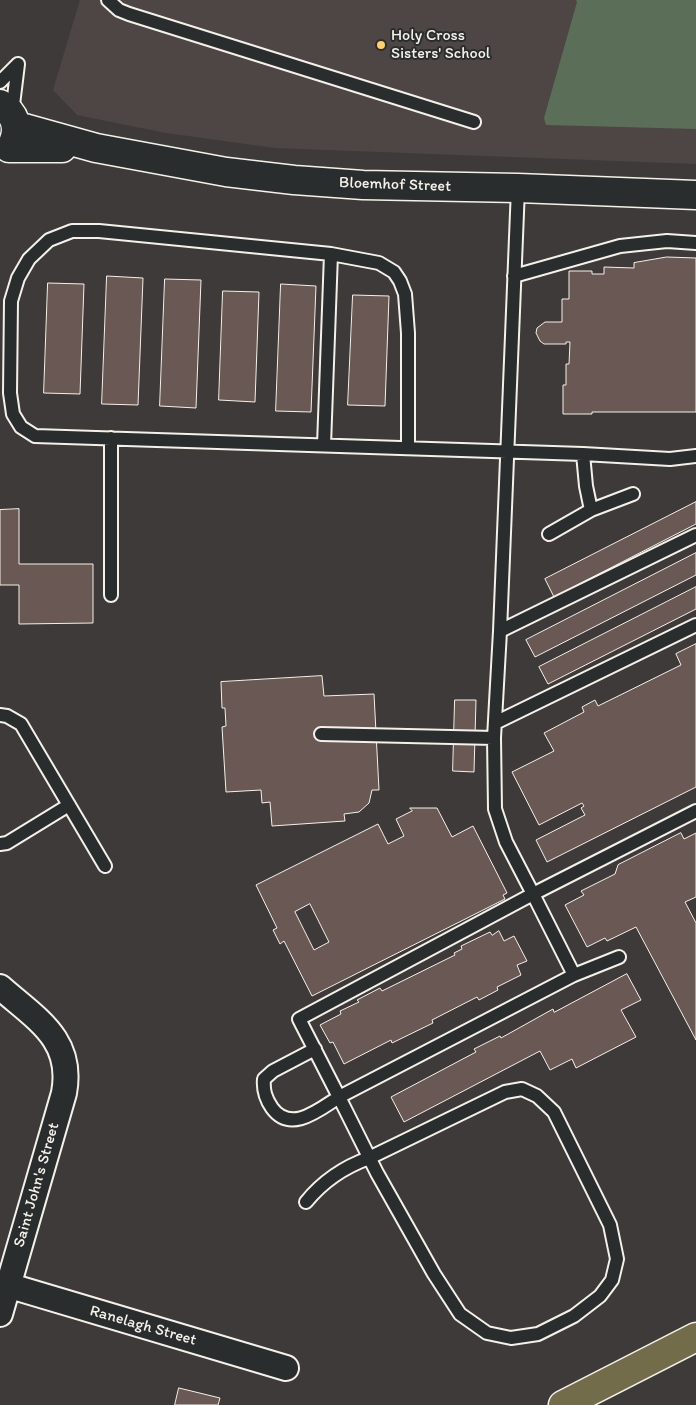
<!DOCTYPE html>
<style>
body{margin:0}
canvas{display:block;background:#3d3a39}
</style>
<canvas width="696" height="1405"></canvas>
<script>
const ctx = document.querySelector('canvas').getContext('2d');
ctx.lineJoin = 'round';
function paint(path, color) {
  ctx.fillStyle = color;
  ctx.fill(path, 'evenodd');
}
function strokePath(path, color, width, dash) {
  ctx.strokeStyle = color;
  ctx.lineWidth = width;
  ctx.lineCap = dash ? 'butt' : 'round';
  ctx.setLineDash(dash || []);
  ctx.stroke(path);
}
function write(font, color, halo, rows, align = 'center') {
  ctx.font = font + ' Itim,sans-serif';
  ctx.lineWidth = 4;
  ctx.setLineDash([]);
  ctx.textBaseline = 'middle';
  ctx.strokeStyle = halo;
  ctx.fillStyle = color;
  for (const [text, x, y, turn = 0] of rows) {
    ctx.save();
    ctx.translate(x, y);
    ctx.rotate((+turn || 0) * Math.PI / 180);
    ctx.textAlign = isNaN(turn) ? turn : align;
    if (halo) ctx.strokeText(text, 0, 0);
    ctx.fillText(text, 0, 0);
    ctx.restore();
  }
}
paint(new Path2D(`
 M80,0h616v164l-421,-16 -109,-15 -89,-18 -24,-25z`), '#4d4644');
paint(new Path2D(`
 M576,0h120v129l-150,-4 -2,-7 33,-116z`), '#5b6e58');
const building = new Path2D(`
 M667,257l29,1v154h-104v2h-29v-29h3v-21h3l1,-22h-4v2h-22l-4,-3 -4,-8 1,-5 8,-6h17v-23h7v-28h23v3h12v-7l30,1v-5z
 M107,276l36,2 -5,127 -36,-1z
 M165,279l36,1 -5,128 -36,-2z
 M48,283l36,1 -4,110 -36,-1z
 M281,284l35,2 -5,126 -35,-1z
 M223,291l36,1 -4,110 -36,-2z
 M353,295l36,1 -4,110 -37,-1z
 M696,502v22l-142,73 -9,-18z
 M19,509v55h74v59l-74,1v-39h-19v-75z
 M696,553v22l-161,82 -9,-17z
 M696,587v22l-148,75 -9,-17z
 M696,644v143l-149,75 -11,-22 49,-25 -4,-7 3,-2 -2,-3 -43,22 -27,-53 42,-21 -10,-18 40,-21 -2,-5 13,-7 3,6 83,-41 -5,-11z
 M322,676l2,20 50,-2 5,96h-7l-3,13 -10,9 -15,2 1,7 -73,5 -2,-24 -8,1 -1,-13 -35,2 -4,-65 4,-1 -1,-18h-3l-1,-26z
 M455,700h21l-2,72 -21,-1z
 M410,808h27l15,29 21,-11 34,67 -4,2 2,4 -193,97 -28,-55 -4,3 -7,-14 4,-2 -21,-43 122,-61 10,20 16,-8 -8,-17 16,-8zM310,904l19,38 -15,8 -19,-38z
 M681,833l3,6 12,-6v64l-11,5 11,21v117l-60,-113 -29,14 -2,-3 -18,9 -22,-42 19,-10 -3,-4 34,-17 3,-9z
 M499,931l5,10 10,-5 13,25 -10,4 4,10 -24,12 1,3 -19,10 -2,-3 -45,23 1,3 -41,20 -1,-3 -47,24 -11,-22 -3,1 -10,-18 21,-11 -1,-3 19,-9 -2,-2 23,-12 2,3 73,-36 -1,-2 8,-4 -1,-3 29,-14 2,3z
 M627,974l14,26 -20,10 15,27 -60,31 -4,-9 -22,11 -10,-19 -136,71 -13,-25 85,-45 -2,-3 26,-13 1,2 52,-29 1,3z
 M179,1388l41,10 -2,7h-43z`);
paint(building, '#695853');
strokePath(building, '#f4f1e8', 1);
const lane = new Path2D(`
 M108,0l11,10 10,4 345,108
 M0,82l18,-18
 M12,113l6,-49
 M518,188l-18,443 -6,107 1,71 11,33 27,52 163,-83
 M514,276l106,-30 47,-5 29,2
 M324,445l7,-191
 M408,448v-115l-3,-39 -5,-13 -6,-9 -15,-9 -48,-9 -232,-23h-27l-23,9 -20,19 -11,19 -7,23 -1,92 3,21 8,13 14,9 548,18 87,5 26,-3
 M591,510l42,-16
 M549,534l42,-24 -5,-24 -3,-32
 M111,595v-157
 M500,631l196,-96
 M0,715l7,1 14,8 84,142
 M495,723l201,-98
 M321,734l173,4
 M0,844l7,-1 62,-38
 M574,975l-41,-81 -234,125 40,78 235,-122 45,-18
 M306,1202c17,-21 38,-35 63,-44l136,-66 17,-3 15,7 17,16 56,113 7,34 -5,21 -12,16 -26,20 -36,18 -27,4 -24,-5 -27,-19 -26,-40 -57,-101 -38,-76c-19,12 -48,37 -67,11 -7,-10 -9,-18 -8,-29l9,-8 42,-22`);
const street = new Path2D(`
 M0,987c36,32 74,52 64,106l-64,221
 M0,1283l286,85`);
const secondary = new Path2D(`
 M0,104c15,9 20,23 13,39
 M17,126l79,22 130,24 68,8 69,5 155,3 178,7
 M9,148h53`);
const highway = new Path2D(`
 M563,1405l133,-68`);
strokePath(lane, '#f4f1e8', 16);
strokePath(street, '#f4f1e8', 28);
strokePath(secondary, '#f4f1e8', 31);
strokePath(highway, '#f4f1e8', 31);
strokePath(lane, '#2a2d2e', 12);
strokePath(street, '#2a2d2e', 24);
strokePath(secondary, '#2a2d2e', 28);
strokePath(highway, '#736c4b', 28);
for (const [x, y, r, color] of [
 [381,45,5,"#ffd166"]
]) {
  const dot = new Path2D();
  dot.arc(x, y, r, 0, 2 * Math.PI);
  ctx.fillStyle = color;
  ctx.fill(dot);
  strokePath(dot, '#2a2d2e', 2);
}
write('16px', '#f4f1e8', '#2a2d2e', [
 ["Holy Cross",391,36],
 ["Sisters' School",391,54]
], 'left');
write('16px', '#f4f1e8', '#2a2d2e', [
 ["Bloemhof Street",395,185,2],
 ["Saint John's Street",37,1185,-74],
 ["Ranelagh Street",143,1326,16]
]);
</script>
